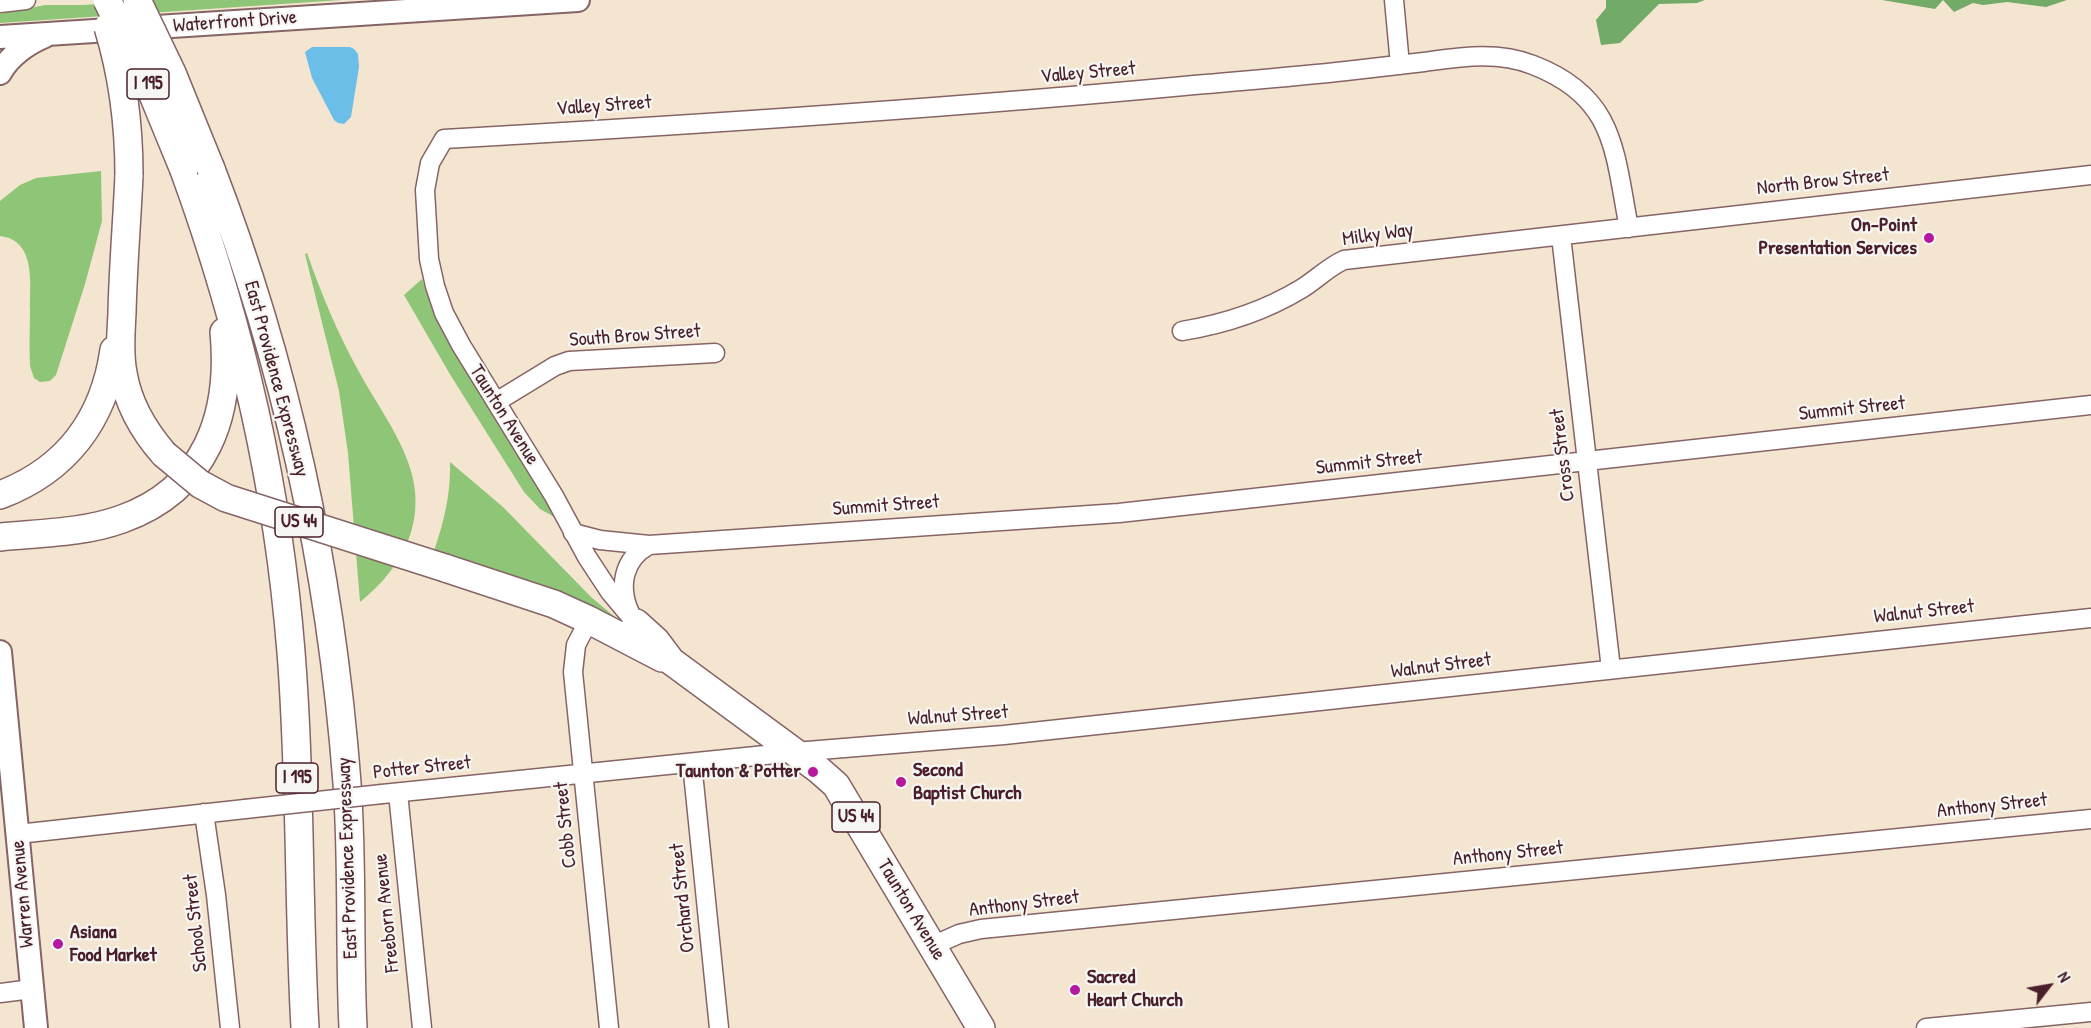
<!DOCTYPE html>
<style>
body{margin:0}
#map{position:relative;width:2091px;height:1028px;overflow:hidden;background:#f4e5d0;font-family:"Patrick Hand",sans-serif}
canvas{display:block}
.north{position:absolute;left:2019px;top:956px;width:60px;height:60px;-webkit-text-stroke:4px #f6f6f2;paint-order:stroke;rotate:59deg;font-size:16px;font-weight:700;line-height:24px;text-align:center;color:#4a1f2b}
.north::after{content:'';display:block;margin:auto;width:21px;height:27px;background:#4a1f2b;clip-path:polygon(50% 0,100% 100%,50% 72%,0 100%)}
</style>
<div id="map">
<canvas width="2091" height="1028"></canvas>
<div class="north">N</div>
</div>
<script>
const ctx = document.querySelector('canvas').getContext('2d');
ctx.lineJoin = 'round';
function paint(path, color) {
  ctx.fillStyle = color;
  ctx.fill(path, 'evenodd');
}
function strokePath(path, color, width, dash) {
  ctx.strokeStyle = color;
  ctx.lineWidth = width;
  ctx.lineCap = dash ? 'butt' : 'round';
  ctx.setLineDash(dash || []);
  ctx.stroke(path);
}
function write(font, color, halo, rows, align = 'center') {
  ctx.font = font + ' "Patrick Hand",sans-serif';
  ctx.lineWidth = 4.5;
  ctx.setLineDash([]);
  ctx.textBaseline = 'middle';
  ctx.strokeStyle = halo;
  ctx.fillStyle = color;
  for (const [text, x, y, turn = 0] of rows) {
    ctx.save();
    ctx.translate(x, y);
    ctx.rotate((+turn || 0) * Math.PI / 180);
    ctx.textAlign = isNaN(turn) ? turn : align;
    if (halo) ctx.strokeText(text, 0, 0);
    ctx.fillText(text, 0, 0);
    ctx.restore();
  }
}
paint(new Path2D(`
 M154,0h188l-342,23v-9l45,-9h38z
 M101,171l1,50 -17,63 -29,91 -6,6 -10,1 -6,-4 -4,-12c-1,-19 0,-38 0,-57 0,-26 6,-69 -30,-73v-35l20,-16 16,-7z
 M307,253c14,40 30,79 51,117 16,30 38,59 50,92 21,56 -4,105 -48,140l-12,-149 -9,-62 -34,-137z
 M422,279l6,18 17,39 111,180v2l-16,-9 -16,-17 -73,-116 -47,-81z
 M450,462l53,45 88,90 24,20 -2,3 -179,-69c10,-29 17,-58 16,-89z`), '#8ec577');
paint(new Path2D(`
 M1606,0h99l-8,3 -38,1 -39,39 -19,2 -5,-25 10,-12z
 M1882,0h185l-21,7 -39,-5 -24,3 -10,-2 -19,9 -11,-12 -8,9z`), '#72aa68');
paint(new Path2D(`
 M312,47h38l4,2 4,5 1,13 -8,50 -7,7 -6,-1 -4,-3 -22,-42 -7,-26z`), '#6bbee7');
const minor = new Path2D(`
 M1394,0l6,65
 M0,3l26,-3
 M1561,236l50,433
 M1182,331c43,-7 81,-19 119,-42 15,-9 27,-22 43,-29l747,-85
 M496,402l59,-36 14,-5 146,-8
 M573,533l27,7 49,5 470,-32 972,-108
 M630,613c-12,-26 -7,-54 19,-68
 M589,620l-13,25 -3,27 36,356
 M636,623l-26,-31 -23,-35 -33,-61 -93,-151 -17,-32 -9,-27 -6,-27 -4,-69 5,-27 14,-24c247,-14 494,-30 740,-53 54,-5 108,-9 162,-15 26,-3 52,-6 78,-9 37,-5 73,-11 109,3 83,32 81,86 96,163
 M692,763l27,265
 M398,793l24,235
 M382,794l413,-42 209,-17 1087,-117
 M204,813l12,82 14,133
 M18,834l227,-25
 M932,946l27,-12 22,-5 1110,-110
 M0,993l32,-4
 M1926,1028l165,-16`);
const major = new Path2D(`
 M0,37l578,-37
 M0,73c9,-17 28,-30 45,-37
 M0,652c13,125 23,251 36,376`);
const highway = new Path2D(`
 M211,169c76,197 120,404 136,614 6,81 2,163 6,245
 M184,170c57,156 94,317 107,482 10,125 7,251 14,376
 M129,175c-2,46 -6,92 -7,138 -1,20 -3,40 1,60 5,31 21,58 41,81
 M0,495c66,-25 104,-75 114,-145
 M0,537c40,-4 84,-4 122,-18 84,-30 110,-104 102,-187
 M445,568l109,36 35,16 73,38
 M636,623l20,18 15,20 148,109 17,15 145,243`);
strokePath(minor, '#866465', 21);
strokePath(major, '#866465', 26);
strokePath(highway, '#866465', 30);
strokePath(minor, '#fff', 18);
strokePath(major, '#fff', 22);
strokePath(highway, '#fff', 27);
const minorBridge = new Path2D(`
 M245,809l137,-15`);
const highwayBridge = new Path2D(`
 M107,0l42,85 35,85
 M137,0l35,73 39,96
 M108,27c15,49 21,97 21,148
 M164,454l36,30 26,14 219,70`);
strokePath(minorBridge, '#866465', 21, []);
strokePath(highwayBridge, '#866465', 30, []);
strokePath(minorBridge, '#fff', 18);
strokePath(highwayBridge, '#fff', 27);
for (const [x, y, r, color] of [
 [1929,238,6,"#b5179e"],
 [813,772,6,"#b5179e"],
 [901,782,6,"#b5179e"],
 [58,944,6,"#b5179e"],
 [1075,990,6,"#b5179e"]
]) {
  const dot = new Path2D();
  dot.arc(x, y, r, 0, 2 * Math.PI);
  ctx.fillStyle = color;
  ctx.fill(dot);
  strokePath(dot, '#f6f6f2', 2);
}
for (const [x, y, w] of [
 [148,84,42],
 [299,522,48],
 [297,778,42],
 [856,817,48]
]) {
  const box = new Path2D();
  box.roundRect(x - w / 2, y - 15, w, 30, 4.5);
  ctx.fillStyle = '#f6f6f2';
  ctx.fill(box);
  strokePath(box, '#4a1f2b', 1.5);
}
write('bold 18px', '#4a1f2b', null, [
 ["I 195",148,84],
 ["US 44",299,522],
 ["I 195",297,778],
 ["US 44",856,817]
]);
write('20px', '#4a1f2b', '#f6f6f2', [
 ["Waterfront Drive",235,22,-4],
 ["Valley Street",1088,73,-5],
 ["Valley Street",604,106,-4],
 ["North Brow Street",1823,182,-6],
 ["Milky Way",1378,235,-8],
 ["South Brow Street",635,336,-4],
 ["East Providence Expressway",276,379,75],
 ["Summit Street",1852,409,-6],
 ["Taunton Avenue",504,415,58],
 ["Cross Street",1563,455,-97],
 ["Summit Street",1369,463,-6],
 ["Summit Street",886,506,-4],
 ["Walnut Street",1924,612,-6],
 ["Walnut Street",1441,666,-7],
 ["Walnut Street",958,716,-4],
 ["Potter Street",422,768,-6],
 ["Anthony Street",1992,806,-6],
 ["Cobb Street",566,825,-96],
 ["Anthony Street",1508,854,-6],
 ["East Providence Expressway",348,858,-92],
 ["Warren Avenue",23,894,-95],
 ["Orchard Street",683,898,-96],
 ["Anthony Street",1024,904,-7],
 ["Taunton Avenue",911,910,59],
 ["Freeborn Avenue",387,913,-96],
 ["School Street",196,923,-96]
]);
write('bold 20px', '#4a1f2b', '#f6f6f2', [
 ["On-Point",1917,226,"right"],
 ["Presentation Services",1917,249,"right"],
 ["Second",913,771],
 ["Baptist Church",913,794],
 ["Taunton & Potter",801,772,"right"],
 ["Asiana",70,933],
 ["Food Market",70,956],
 ["Sacred",1087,978],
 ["Heart Church",1087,1001]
], 'left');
</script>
